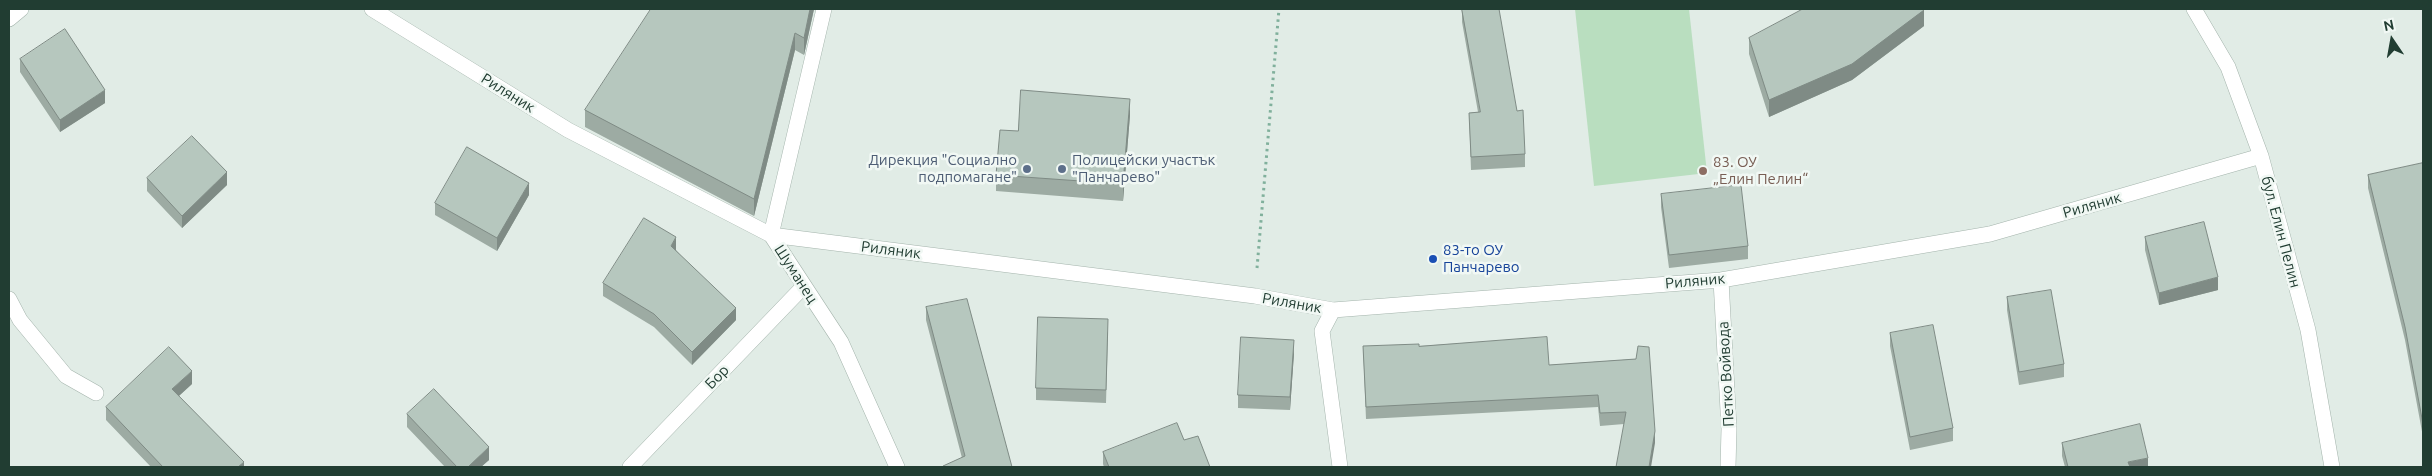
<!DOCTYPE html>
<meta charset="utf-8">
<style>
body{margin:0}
#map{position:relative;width:2432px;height:476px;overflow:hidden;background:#e1ece6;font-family:Ubuntu,sans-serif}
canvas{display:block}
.frame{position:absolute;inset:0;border:10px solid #213d32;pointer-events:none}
.north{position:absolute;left:2367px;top:15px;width:50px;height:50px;-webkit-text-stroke:4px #f1f8f4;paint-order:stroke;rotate:348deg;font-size:14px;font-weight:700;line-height:20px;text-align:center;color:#213d32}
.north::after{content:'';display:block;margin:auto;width:18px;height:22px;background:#213d32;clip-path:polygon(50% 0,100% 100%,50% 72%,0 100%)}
</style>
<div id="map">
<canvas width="2432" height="476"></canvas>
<div class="frame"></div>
<div class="north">N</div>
</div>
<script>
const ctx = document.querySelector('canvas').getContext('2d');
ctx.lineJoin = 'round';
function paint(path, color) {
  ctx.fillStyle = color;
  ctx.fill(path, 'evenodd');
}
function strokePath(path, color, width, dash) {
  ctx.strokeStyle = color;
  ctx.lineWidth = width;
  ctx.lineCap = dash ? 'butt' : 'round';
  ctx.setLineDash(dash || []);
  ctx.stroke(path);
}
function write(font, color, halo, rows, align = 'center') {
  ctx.font = font + ' Ubuntu,sans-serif';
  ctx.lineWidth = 5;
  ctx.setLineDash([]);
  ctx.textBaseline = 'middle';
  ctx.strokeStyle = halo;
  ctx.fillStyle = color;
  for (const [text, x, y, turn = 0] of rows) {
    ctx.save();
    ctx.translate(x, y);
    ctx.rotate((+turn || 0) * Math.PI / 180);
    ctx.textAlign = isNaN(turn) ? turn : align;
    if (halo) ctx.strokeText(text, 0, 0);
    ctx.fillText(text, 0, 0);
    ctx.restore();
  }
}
paint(new Path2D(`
 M1575,9h114l18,164 -113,13z`), '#b9debf');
const minor = new Path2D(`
 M372,9l196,121 203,105 484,61 78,14 388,-30 269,-46 271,-78
 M824,9l-53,226 70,107 56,125
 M2194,9l34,58 33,89 47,174 24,137
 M9,19l12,-10
 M1721,280l8,149 -1,38
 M9,299l11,21 46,56 30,17
 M1333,310l-11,21 18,136
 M630,467l174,-181`);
strokePath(minor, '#a4b4ac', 16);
strokePath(new Path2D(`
 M1257,268l22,-259`), '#80b09c', 3, [2.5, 4]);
strokePath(minor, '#fff', 15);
paint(new Path2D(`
 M814,9l-10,46 -9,-5 -41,166 -169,-89v-17z
 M1462,9l63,145v13l-54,3 -2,-57 9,-1 -16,-90z
 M1924,26l-72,54 -83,37 -20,-63v-16z
 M20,59l85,44 -45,29 -40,-60z
 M1130,115l-7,86 -127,-10v-16l22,-44z
 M2423,163v274l-18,-97 -37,-152v-13z
 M147,178l80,7 -45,43 -35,-37z
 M1661,194l87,52v13l-79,9 -8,-61z
 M529,195l-32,56 -62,-36v-12z
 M2145,237l73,53 -59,15 -14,-55z
 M676,250l60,70 -44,45 -38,-38 -51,-31v-13z
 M2007,297l57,67v13l-45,8 -12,-75z
 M926,307l86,160 -50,-9 -36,-138z
 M1108,332l-2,71 -70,-3v-12z
 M1890,333l63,95v13l-43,9 -20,-104z
 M1363,346h56l130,19 87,-6 19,84 -31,-19 -24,2 -2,-19 -232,12z
 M1294,353l-4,57 -52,-2v-13z
 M192,384l-13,12 65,71h-93l-45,-47v-13z
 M407,414l82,46 -8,7h-36l-38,-40z
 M1184,440l26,27h-106l-1,-3v-12z
 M2062,443l86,24h-83l-3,-11z`), '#9daba3');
paint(new Path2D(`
 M810,9h4l-10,46v-17z
 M1924,10v16l-72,54 -83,37v-17z
 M795,33v17l-41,166v-17z
 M105,90v13l-45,29v-12z
 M1130,99v16l-7,86v-17z
 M227,172v13l-45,43v-12z
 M529,183v12l-32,56v-13z
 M676,237v13l-5,9v-13z
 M2218,277v13l-59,15v-12z
 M736,308v12l-44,45v-13z
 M1294,340v13l-4,57v-13z
 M192,371v13l-20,18v-13z
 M1655,431v12l-4,24h-2z
 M489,447v13l-8,7h-13z
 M2148,458v9h-20v-5z
 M244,462v5h-6z`), '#7f8b85');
const building = new Path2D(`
 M651,9h159l-6,29 -9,-5 -41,166 -169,-89z
 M1462,9h37l18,102 6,-1 2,44 -54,3 -2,-44 11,-1z
 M1803,9h119l2,1 -72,54 -83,36 -20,-62z
 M65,29l40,61 -45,30 -40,-61z
 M1021,90l109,9 -7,85 -127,-9 4,-45 18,1z
 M192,136l35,36 -45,44 -35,-38z
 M467,147l62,36 -32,55 -62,-35z
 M2423,163v261l-18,-97 -37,-152z
 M1741,185l7,61 -79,9 -8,-61z
 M644,218l32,19 -5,9 65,62 -44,44 -38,-38 -51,-31z
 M2204,222l14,55 -59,16 -14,-56z
 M2051,290l13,74 -45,8 -12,-75z
 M967,299l45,168h-69v-1l22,-10 -39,-149z
 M1038,317l70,2 -2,71 -70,-2z
 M1933,325l20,103 -43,9 -20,-104z
 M1241,337l53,3 -4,57 -52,-2z
 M1547,337l2,28 87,-6 2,-13 11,1 6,84 -6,36h-33l10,-55 -26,1 -2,-18 -232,12 -3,-61 56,-2v2z
 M169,347l23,24 -20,18 72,73 -6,5h-75l-57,-60z
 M434,389l55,58 -21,20h-11l-50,-53z
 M1177,423l7,17 14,-4 12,31h-101l-6,-15z
 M2140,424l8,34 -20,4 2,5h-62l-6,-24z`);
paint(building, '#b6c7be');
strokePath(building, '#7f8b85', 1);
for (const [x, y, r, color] of [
 [1027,169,5,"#5c6f8a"],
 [1062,169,5,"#5c6f8a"],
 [1703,171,5,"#8d6e63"],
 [1433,259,5,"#1a4fb4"]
]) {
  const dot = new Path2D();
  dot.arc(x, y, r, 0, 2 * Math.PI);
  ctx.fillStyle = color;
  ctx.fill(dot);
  strokePath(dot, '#f1f8f4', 2);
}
write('15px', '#213d32', '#f1f8f4', [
 ["Риляник",508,93,32],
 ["Риляник",2092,205,-16],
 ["бул. Елин Пелин",2281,232,75],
 ["Риляник",891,250,7],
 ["Шуманец",796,274,57],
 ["Риляник",1695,281,-5],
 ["Риляник",1292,303,10],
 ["Петко Войвода",1726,374,-93],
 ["Бор",717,377,-46]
]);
write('15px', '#4e5e75', '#f1f8f4', [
 ["Дирекция \"Социално",1017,160],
 ["подпомагане\"",1017,177],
 ["Полицейски участък",1072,160,"left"],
 ["\"Панчарево\"",1072,177,"left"]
], 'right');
write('15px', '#785e54', '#f1f8f4', [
 ["83. ОУ",1713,162],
 ["„Елин Пелин“",1713,179]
], 'left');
write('15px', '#164399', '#f1f8f4', [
 ["83-то ОУ",1443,250],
 ["Панчарево",1443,267]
], 'left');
</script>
